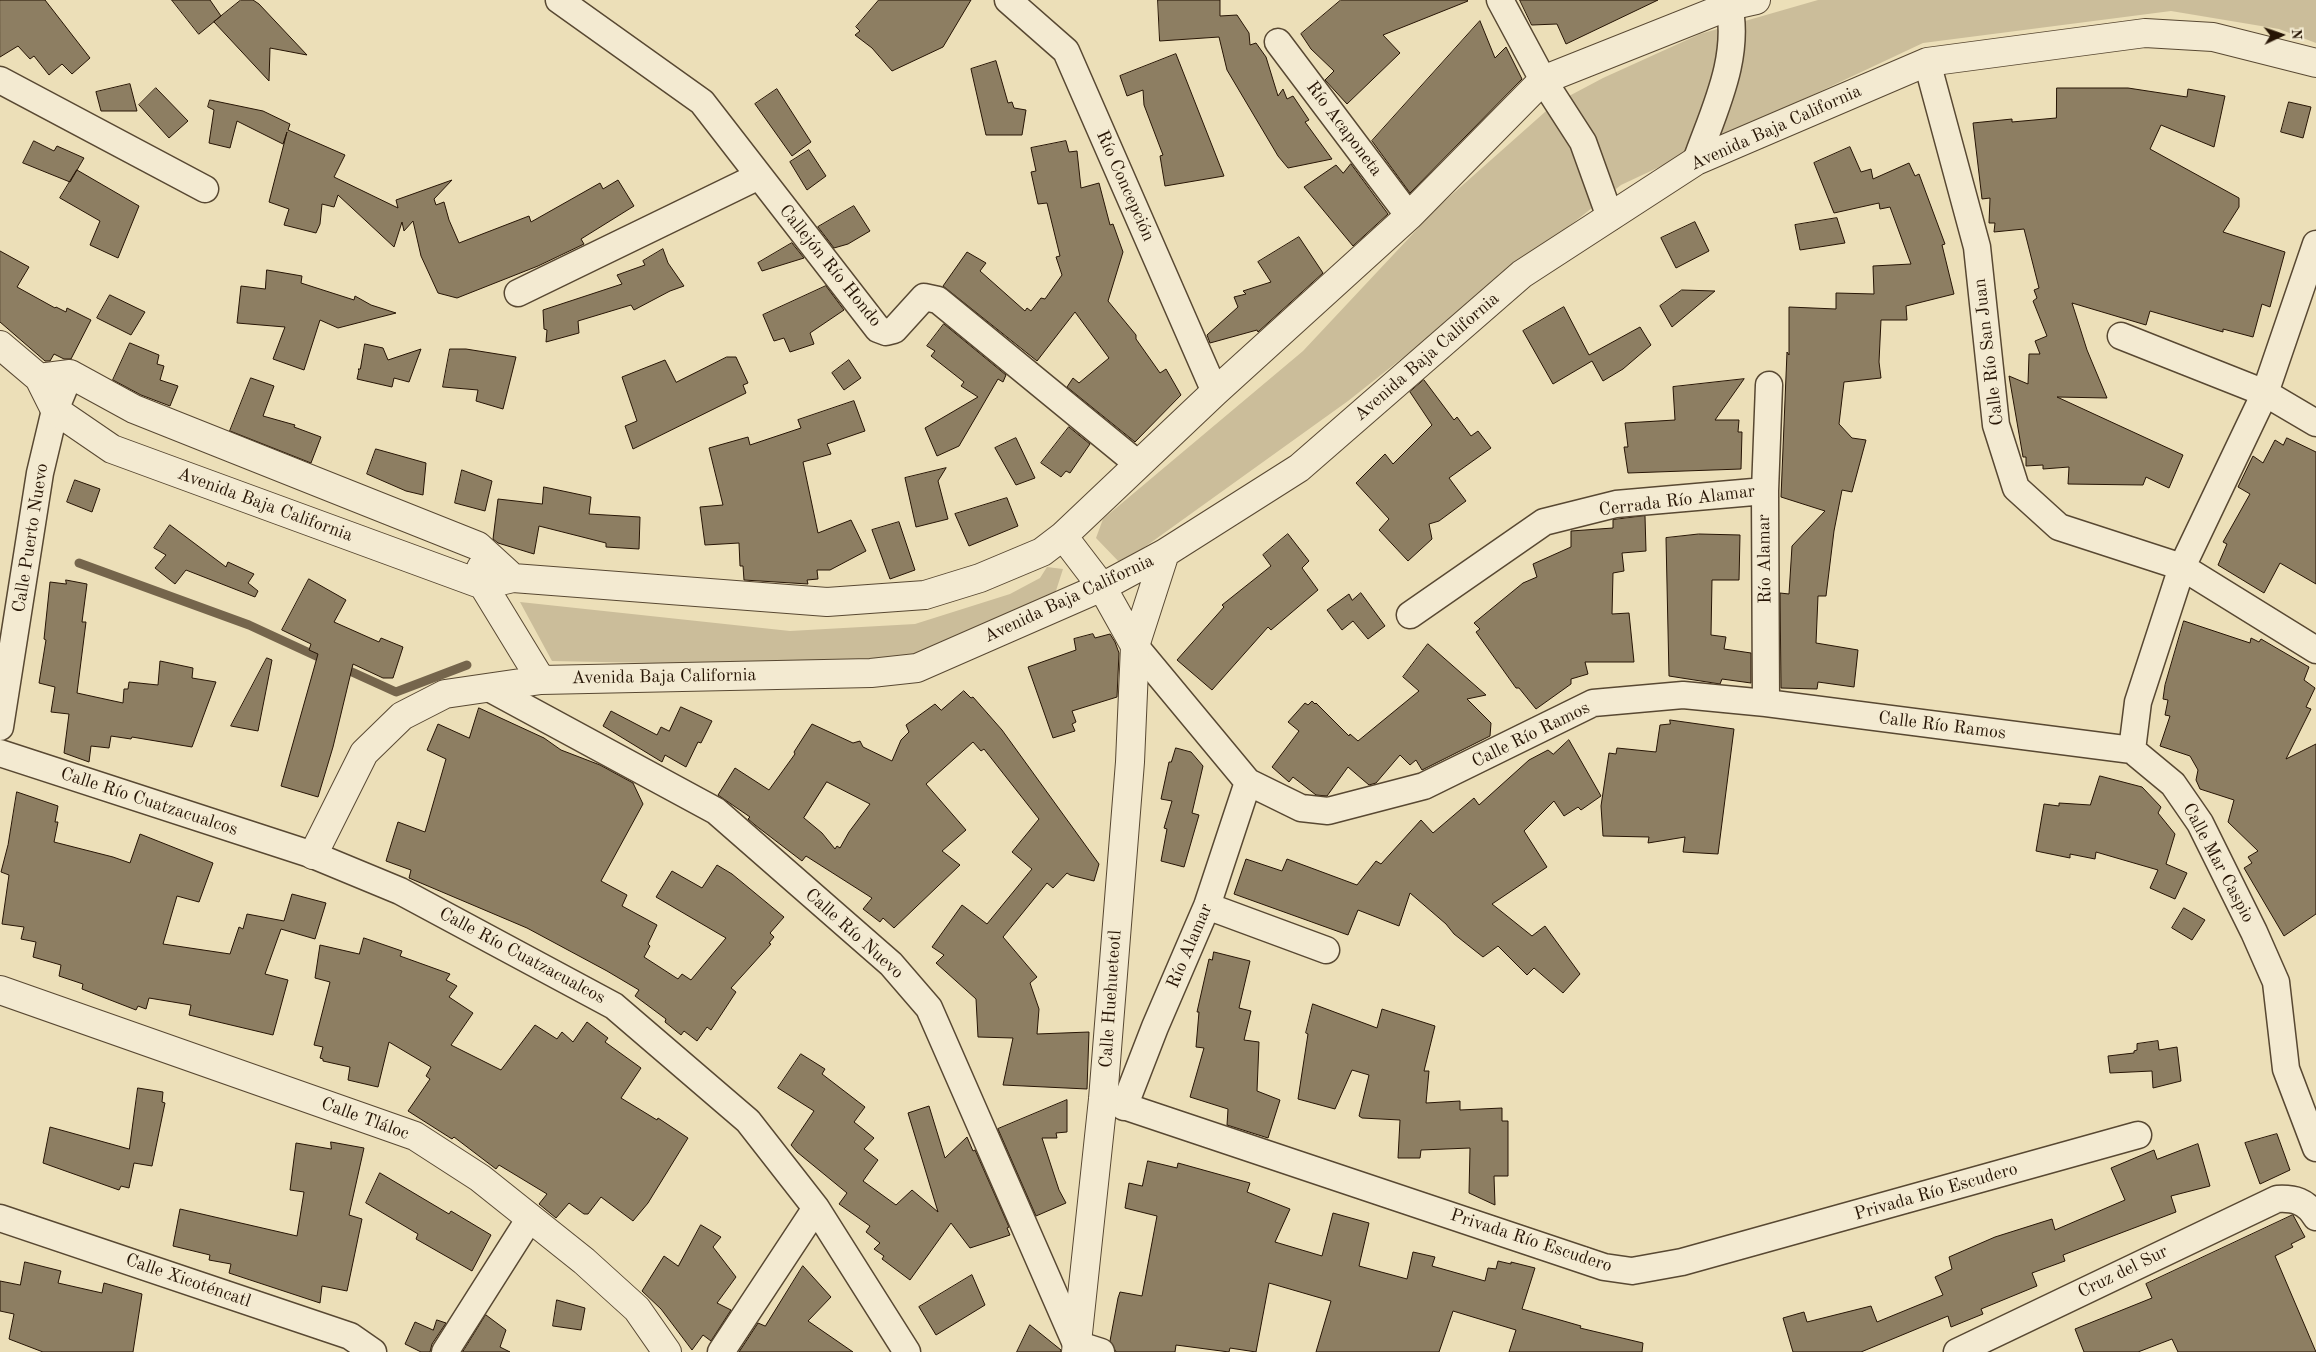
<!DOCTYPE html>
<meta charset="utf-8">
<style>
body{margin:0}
#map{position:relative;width:2316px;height:1352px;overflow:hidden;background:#ecdfb8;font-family:"Old Standard TT",serif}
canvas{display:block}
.north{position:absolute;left:2256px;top:10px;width:50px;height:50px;-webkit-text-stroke:4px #f3ead1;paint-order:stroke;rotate:87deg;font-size:14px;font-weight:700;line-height:20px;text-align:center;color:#271505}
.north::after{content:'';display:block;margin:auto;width:18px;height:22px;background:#271505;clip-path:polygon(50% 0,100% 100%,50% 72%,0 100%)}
</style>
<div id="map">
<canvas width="2316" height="1352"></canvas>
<div class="north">N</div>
</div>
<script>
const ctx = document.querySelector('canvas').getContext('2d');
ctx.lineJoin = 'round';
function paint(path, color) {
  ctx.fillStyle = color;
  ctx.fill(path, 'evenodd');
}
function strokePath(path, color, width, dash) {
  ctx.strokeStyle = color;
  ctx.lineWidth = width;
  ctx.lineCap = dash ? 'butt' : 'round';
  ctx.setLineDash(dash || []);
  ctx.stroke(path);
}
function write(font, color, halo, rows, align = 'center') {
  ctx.font = font + ' "Old Standard TT",serif';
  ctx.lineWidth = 5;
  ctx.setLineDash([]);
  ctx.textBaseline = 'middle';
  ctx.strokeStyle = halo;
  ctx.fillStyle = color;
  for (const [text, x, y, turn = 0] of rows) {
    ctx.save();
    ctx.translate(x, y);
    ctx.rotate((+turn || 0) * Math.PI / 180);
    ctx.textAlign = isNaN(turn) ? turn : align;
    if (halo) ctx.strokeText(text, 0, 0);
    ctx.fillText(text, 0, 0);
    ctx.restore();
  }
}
paint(new Path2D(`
 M1818,0h498v43l-37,-14 -108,-18 -248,32 -302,142 -273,216 -227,163 -25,-26 7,-19 200,-168 135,-144 116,-103 49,-26 97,-44z
 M1047,567l16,2 -10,31 -146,63 -103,3 -252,-5 -32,-59 270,29 125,-7 95,-30 30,-16z`), '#cbbd9a');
strokePath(new Path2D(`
 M79,563l170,62 78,36
 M341,667l55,25 71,-27`), '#75654c', 9);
const building = new Path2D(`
 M0,0h45l45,58 -18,16 -10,-10 -13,11 -15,-19 -4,3 -12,-13 -18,11z
 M172,0h38l11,16 -22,18z
 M241,0h12l6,4 48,51 -37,-7 -1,33 -55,-59z
 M879,0h92l-28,47 -51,24 -20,-23 -17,-13 5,-4 -4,-4z
 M1158,0h62v16l17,-1 12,18 1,12 6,-2 10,14 12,39 5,-7 4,10 6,-3 16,24 -4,2 27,37 -44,9 -10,-12 -51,-86 -8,-33 -59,4z
 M1341,0h126l1,1 -85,34 17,18 -53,51 -22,-24 9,-9 -23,-22 -10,-15z
 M1520,0h138l-92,44 -9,-20 -25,1z
 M1480,21l15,37 11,-11 16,32 -112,114 -38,-52z
 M1176,54l48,122 -59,10 -5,-30 3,-1 -19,-50 -1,-15 -16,6 -7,-20z
 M996,61l12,42 4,-1 2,6 12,2 -4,25h-36l-15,-66z
 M130,84l7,27h-36l-5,-19z
 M156,88l32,33 -19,17 -30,-33z
 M2057,88h71l59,9 1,-8 37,7 -11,51 -53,-22 -11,24 89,49v9l-16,25 62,20 -15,55 -8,-3 -9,33 -30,-8v3l-73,-21 -4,14 -74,-22 15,47 20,48 -50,-1 126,58 -14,33 -23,-11 -3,8 -75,-1 1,-17 -26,2v-4l-17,1v-9h-3l-14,-81 19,8 1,-30h11l-5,-13 12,-5 -14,-35 4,-3 -3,-8 5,-2 -15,-59 -30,3 1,-9h-6l1,-25 -8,1 -9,-76 39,-4v3l44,-4z
 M777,89l34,53 -19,14 -37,-52z
 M210,100l53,11 27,13 -2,6 57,25 -11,22 64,31 -2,-8 56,-20 -18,19 2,6 8,-3 5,18 10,23 70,-27 2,6 69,-39 3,6 15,-9 16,26 -53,33 3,5 -46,22 -81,32 -19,-5 -17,-37 -8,-35 -9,10 -2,-9 -8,25 -56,-52 -4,12 -12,-3 -2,20 -4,9 -32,-8 5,-16 -20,-7 18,-70 -4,12 -46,-23 -7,27 -21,-5 5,-33 -6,-3z
 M2289,102l22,5 -8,31 -22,-6z
 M34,141l20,10 3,-5 27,12 -14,24 -47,-19z
 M1066,141l3,11 8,-1 4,37 18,-5 11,42 3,-1 10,28 -15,49 28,34v4l24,34 6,-4 15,26 -46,47 -68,-55 6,-9 6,5 30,-25 -34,-46 -38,49 -94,-75 24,-34 19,11 -6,8 45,40 2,-3 4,3 10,-13 4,1 17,-24 -6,-18 4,-1 -13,-53 -9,1 -7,-32 5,-1 -5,-23z
 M1850,147l11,25 10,-3 2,10 36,-16 6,13 4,-2 26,70 -3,1 12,49 -48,12 1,14h-26l-2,42 2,16 -37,4 -5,42 13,14 14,2 -14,52 -10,-2 -8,41 -8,65h-8l-2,47 42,7 -4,37 -36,-5 -1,7 -36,-1 -1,-95 9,1 3,-48 33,-35 -44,-14 6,-145 2,3v-48l47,2v-16l38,1 -1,-28 38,-2 -21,-57 -10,2 -1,-6 -45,10 -20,-50z
 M809,150l17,26 -19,14 -17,-28z
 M1351,164l37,50 -35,32 -49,-59 32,-22 7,8z
 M77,170l62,36 -21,52 -28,-13 10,-24 -40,-23z
 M854,206l16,25 -22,13 -14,4 -16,-21z
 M1837,218l8,25 -45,7 -5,-25z
 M1695,222l14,29 -33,17 -15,-30z
 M1299,237l24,36 -65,59 -1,-2 -47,13 -3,-8 31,-28 -4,-10 12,-3 -3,-3 28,-9 -13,-20z
 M792,243l12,15 -42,13 -4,-8z
 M663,249l5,14 16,23 -14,5 -36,19 -3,-5 -53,16 1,12 -33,9 1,-12 -3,-1 -1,-19 79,-26 -5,-9 28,-10 -2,-4z
 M0,251l29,16 -12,20 38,21 1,-1 10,5 1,-4 24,12 -20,39h-7l-10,-5 -4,7h-5l-45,-39z
 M267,270l35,6 -1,7 53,17 1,-4 16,9 25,8 -58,15 -18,-8 -16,50 -31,-11 12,-32 -48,-4 4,-37 24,3z
 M826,286l18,24 -34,23 4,11 -24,8 -6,-14 -10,3 -11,-26z
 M1682,290l33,1 -43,36 -12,-21z
 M110,295l35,17 -14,23 -34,-17z
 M1564,307l25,48 51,-28 11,18 -28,24 -20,12 -11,-20 -39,23 -30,-53z
 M944,324l62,51 -3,7 -5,-3 -39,67 -22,10 -12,-28 53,-31 -17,-11 3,-4 -33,-26 4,-5 -8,-5z
 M130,343l29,12 -2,9 7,2 -4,14 18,6 -8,20 -29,-11 -28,-15z
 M365,344l18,4 5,12 33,-11 -12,33 -15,-4 -2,9 -35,-8 2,-9 -1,-1h2z
 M450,349h16l50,8 -13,52 -27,-8 2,-11 -35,-3z
 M727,357h9l12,26 -5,2 3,8 -113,56 -8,-23 12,-5 -15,-44 43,-17 11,22z
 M849,360l12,18 -17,12 -12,-17z
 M251,378l23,8 -11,30 32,9 -1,2 27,10 -10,26 -81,-32z
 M1744,379l-29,41h24l-1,12h4l-1,37 -113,4 -4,-26h4l-3,-24 50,-3 -2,-33z
 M1424,380l30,40 3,-3 14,19 7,-5 13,17 -42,30 17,23 -27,20 -10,3 3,15 -24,22 -29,-31 10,-11 -33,-36 29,-29 8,10 39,-39 -22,-33z
 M854,401l11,30 -38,13 4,10 -28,8 15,71 33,-13 15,31 -36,19h-13l1,9 -11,1 1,4 -64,-4 -1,-14h-3l-1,-23 -34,2 -5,-38 23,-2 -14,-57 39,-11 2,8 51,-17 -3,-8z
 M1069,427l21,17 -20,29 -4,-2 -5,6 -20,-14z
 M1016,438l19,40 -19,7 -21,-37z
 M2287,438l29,14v132l-36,-21 -16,30 -46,-28 9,-21 -4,-2 27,-48 -12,-7 15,-31 10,7 12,-23 8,5z
 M376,449l50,14 -3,32 -17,-4 -39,-17z
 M946,468l-8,13 10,38 -32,8 -11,-49z
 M462,470l30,11 -7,30 -30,-8z
 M75,480l25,9 -8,23 -25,-10z
 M544,487l47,10 -2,17 51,3 -1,32 -33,-2v-4l-67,-17 -5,28 -36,-11 -5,-4 5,-40 44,5z
 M1007,498l11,28 -49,20 -14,-32z
 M1645,516l1,35 -24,2 2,18 -11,2 -1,41 17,-1 5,49h-49l3,12 -17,5v5l-35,25 -17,-21h-3l-40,-56 4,-3 -6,-6 49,-40 14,-6 -4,-13 38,-17v-16l42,-3v-8z
 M899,522l16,48 -25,9 -18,-49z
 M170,525l56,42 2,-5 26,12 -6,9 10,8 -3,6 -69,-27 -11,14 -20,-16 11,-13 -12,-7z
 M1288,534l21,27 -7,7 16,22 -47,40 -3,-3 -56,63 -35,-30 47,-53 -2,-2 49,-39 -8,-11z
 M1699,534l41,1 -1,45h-27l-1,55 15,2 -2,12 27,4v30l-29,-4 -2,5 -51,-8 -3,-138z
 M309,579l37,21 -12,22 45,20 2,-4 22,9 -10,31h-10l-30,-14 -20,83 -15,50 -37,-11 37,-132 -9,-4 2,-6 -29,-14z
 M66,580l21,4 -5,38h4l-9,71 46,10 1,-14h4l1,-7 29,3 2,-24 33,7 -1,10 24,4 -24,65 -60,-10 -1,2 -20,-3 -2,12 -18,-2 -2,16 -25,-9 5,-39 -18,-2 4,-25 -16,-4 7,-43 -2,-1 6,-57 16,2z
 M1361,593l24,33 -17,13 -15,-18 -11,9 -15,-20 22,-16 3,6z
 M2184,621l66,22 1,-5 8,4 2,-3 48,28 -5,13 11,8 -9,19 5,2 -25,50 30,-15v170l-32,22 -40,-68 8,-5 -4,-6 10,-6 -30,-29 6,-22 -34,-11 -4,-9 2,-10 -8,-14 -30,-10 10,-30 -5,-1 3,-15 -5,-1 2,-14z
 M1093,634l2,4 15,-4 5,8 4,11 -2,44 -45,14 4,11 -4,2 3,7 -22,7 -25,-71 48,-17 -2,-11z
 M1428,644l58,51 -19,4 24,24 -1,13 -68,34 -6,-10 -6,5 -10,-10 -24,28 -7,2 -21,-18 -21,29 -11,-1 -23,-18 -4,5 -17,-15 27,-36 -11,-9 17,-19 3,2 4,-4 3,3 1,-1 33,33 1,-2 8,7 61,-50 -16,-14z
 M267,658l5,2 -14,71 -27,-5z
 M964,691l7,7 2,-1 29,33 97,134 -5,17 -24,-6 -3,-2 -14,15 -6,-5 -44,54 34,40 -7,6 9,26 -2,25 52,-2 -2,57 -84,-4 10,-47 -35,-1 -2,-38 -40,-36 8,-8 -12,-8 30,-42 25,19 45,-55 -20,-17 27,-33 -55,-70 -3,2 -8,-9 -47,42 40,46 -24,21 18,14 -66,63 -11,-10 -3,4 -17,-13 9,-11 -66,-42 -4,5 -47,-36 -7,-6 2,-2 -32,-22 17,-27 34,22 26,-36 -1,-2 18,-28 41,19 7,-2 3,6 29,14 9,-21 8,-8 -3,-7 29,-21 6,6zM827,782l43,22 -21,28 -9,16 -3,-2 -2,3 -13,-16 -18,-15z
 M681,707l31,14 -11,22 -3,-1 -12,25 -21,-12 -3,7 -59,-36 8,-15 46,24 4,-8 8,4z
 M479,708l65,30 17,12 39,15 33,18 10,21 -42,77 26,14 -5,11 35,19 -9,19 2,2 -6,11 34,22 4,-5 9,6 35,-42 -70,-41 16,-26 30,17 15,-23 15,9 52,43 -14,16 4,4 -5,6 2,1 -40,44 5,4 -25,38 -4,-3 -10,14 -13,-10 -3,4 -16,-13 1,-3 -31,-23 4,-6 -32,-19 -80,-43 -118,-50 2,-8 -25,-9 12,-39 27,10 21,-73 -19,-9 11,-26 31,14z
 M1670,720l64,9 -16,125 -35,-2 2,-15 -37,6 1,-6 -46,-1 -2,-30 8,-53 7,1 1,-6 39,4 4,-27 10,-1z
 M1569,740l32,56 -20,14 -3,-3 -14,9 -10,-15 -30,30 23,36 -55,37 40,32 13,-10 35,48 -17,19 -29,-25 -7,7 -29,-29 -15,11 -29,-23 -8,-10 -36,-31 -11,33 -41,-16 -10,25 -114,-41 12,-35 36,12 5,-12 70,26 19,-24 5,3 40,-44 12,13 41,-35 5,7 50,-45 19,-10 5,4z
 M1176,748l15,4 12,14 -11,47 7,2 -15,52 -23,-6 6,-32 -3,-1 8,-27 -11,-2 8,-37h2z
 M2100,776l42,11 19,20 -3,6 17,21 -9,30 21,9 -12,26 -25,-11 8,-18 -62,-18 -1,7 -25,-5v4l-34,-7 8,-47 15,2v-3l31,2z
 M17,792l41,14 -3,16h3l-4,20 59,15 17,6 10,-29 73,29 -14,39 -22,-6 -14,48 67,10 9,-27 4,2 4,-15 37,7 8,-27 34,9 -11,36 -34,-10 -16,45 23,6 -15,55 -84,-20 2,-10 -42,-7 -3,11 -8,-3 -2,4 -54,-21 1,-5 -24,-8 2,-11 -28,-8 3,-15 -15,-3 3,-12 -22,-3 7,-49 -8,-3 7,-27z
 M2184,908l21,12 -13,20 -20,-12z
 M364,938l38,13 -2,5 50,18 -4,6 11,6 -8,11 24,16 -22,32 50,25 34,-45 22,14 5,-7 11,10 14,-20 21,16 -3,4 36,26 -20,30 36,22 1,-2 30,20 -40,65 -15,18 -32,-24 -13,17h-4l-15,-11 -13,15 -17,-14 8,-10 -48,-29 -3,4 -42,-32 -2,2 -44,-28 22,-32 -4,-3 5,-9 -42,-25 -11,45 -30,-7 2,-13 -27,-6v-2l-3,-1 3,-11 -9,-2 16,-63 -15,-4 5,-33 39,9z
 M1214,952l36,9 -11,47 12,3 -7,29 15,2 -2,49 23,9 -12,38 -41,-13 1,-16 -38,-12 14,-49 -8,-1 3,-35h-2l12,-53 3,1z
 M1313,1004l64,24 5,-19 53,17 -11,45h5l-3,32 34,-2v9l42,-2v13h6v55h-14l1,29 -26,-12 1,-45 -49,2 -1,8h-22l2,-38 -38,-2 -3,-2 10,-41 -17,-5 -17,39 -37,-10 10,-65 -2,-1z
 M2158,1041l1,9 18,-3 4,34 -28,7 -1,-17 -42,2 -2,-17 26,-3v-2l3,-1v-6z
 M801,1054l24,15 -3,5 43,33 -11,15 20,16 -10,11 14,11 -15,21 33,24 16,-15 26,22 -30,-99 21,-7 16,52 22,-21 6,14 2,-1 34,77 -2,1 3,7 -40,13 -19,-25 -41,57 -28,-21 2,-3 -10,-7 6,-6 -14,-11 4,-6 -31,-22 8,-11 -50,-41 -6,-7 23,-34 -36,-23z
 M138,1088l25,4 -1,10 3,1 -13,63 -18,-3 -5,25 -8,-2 -2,4 -76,-27 7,-36 79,22z
 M1067,1100v32l-11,1 1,5h-15l17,52 7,13 -30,13 -38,-87z
 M2277,1134l13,36 -30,14 -15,-41z
 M331,1142l33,6 -15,67 13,4 -15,72 -25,-5 -2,17 -91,-30 2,-9 -22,-4 1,-5 -37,-9 7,-37 117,27 7,-44 -14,-2 6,-47 35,6z
 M2198,1144l12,42 -39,10 5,16 -113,43 2,6 -33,12 5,13 -56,23 2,5 -32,13 -3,-11 -87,36h-68l-10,-34 21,-6 3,10 64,-16 6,16 66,-27 -8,-18 17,-8 -3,-12 46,-20 57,-18 3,11 70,-30 -14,-32 43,-18 3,9z
 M1148,1161l29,7 1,-5 72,20 -3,9 43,17 -15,33 47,14 11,-43 36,10 -10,43 48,13 6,-27 22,5 -3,9 53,15 3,-13 8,1 2,-8 13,3v-2l24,6 -13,41 59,17 -1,2 63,15 -1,9h-133l7,-22 -63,-19 -14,41h-123l15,-51 -62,-18 -13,69 -26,-4 -1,4 -53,-7 -1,7h-59l-6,-11 8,-43 2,-6 22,4 15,-80 -32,-8 4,-25 13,3z
 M380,1173l69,41 2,-3 40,24 -19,36 -56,-32 2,-5 -52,-31z
 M2293,1215l12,22 -14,7 2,3 -18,9 41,96h-138l-6,-13 -34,13h-54l-9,-23 77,-31 -6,-14z
 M701,1225l20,12 -8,10 23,30 -19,26 14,7 -20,31 -8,-6 -11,15 -31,-41 -19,-18 22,-35 14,10z
 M25,1262l36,9 -3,12 44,10 2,-10 38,11 -9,58h-90l-34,-13 5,-25 -14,-3v-30l20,4z
 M803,1266l28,31 -23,24 45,31h-114l19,-29 7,3z
 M972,1275l13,30 -49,30 -17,-28z
 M557,1300l28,8 -4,22 -28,-4z
 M486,1315l20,15 -6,17 10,5h-47z
 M437,1320l9,3 -14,21 -2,8h-9l-16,-8 10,-22 18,8z
 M1030,1325l31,25v2h-44z`);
paint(building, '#8d7e62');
strokePath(building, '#271505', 1);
const minor = new Path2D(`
 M559,0l143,102 176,227 8,3 8,-2 30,-33 14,3 200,164
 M1008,0l58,51 149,341
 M1500,0l43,80 40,62 27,75
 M1278,42l131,174
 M1927,62l50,185 19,178 20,63 43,39 123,40 134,83
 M0,80l205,109
 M1696,161c18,-51 46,-105 32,-161
 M2316,244l-51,149 -83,174 -44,135 -6,48 41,34 27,39 54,109 22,50 10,87 30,79
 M518,293l241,-117
 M2121,336l144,57 51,30
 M1410,615l134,-93 72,-18 149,-13
 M1135,646l113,136 53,26 27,3 96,-25 169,-83 90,-8 83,8 366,47
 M489,688l227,123 175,153 38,44 147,336 25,8
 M1766,703l-1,-212 4,-106
 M0,727l40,-254 15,-63 15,-36
 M0,753l313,102 87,36 214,115 134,115 68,87 91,144
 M1207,906l119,44
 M1103,1099l501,168 28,4 50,-9 456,-127
 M1124,1107l31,-80 52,-121 41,-124
 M0,1218l350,118 23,16
 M445,1352l85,-134
 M721,1352l95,-144
 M1957,1352l320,-153c17,-1 29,2 39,18`);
const tertiary = new Path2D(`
 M0,345l39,33 16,32 57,39 371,136 30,-7 314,24 98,-7 55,-17 62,-26 21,-16 152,-144 194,-176 134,-136 186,-74 27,-6
 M39,378l31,-4 64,35 344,137 35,32
 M1063,536l39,51 33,59
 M481,568l2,17 58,95
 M313,855l51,-102 38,-37 43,-22 96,-14 330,-7 46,-5 185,-81 63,-34 134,-85 223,-194 174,-113 231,-99 218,-29 68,4 103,26
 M0,990l415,146 65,42 104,83 53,48 30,43
 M1076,1352l27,-253 27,-337 5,-116 30,-93`);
strokePath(minor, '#584832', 29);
strokePath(tertiary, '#584832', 30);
strokePath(minor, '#f3ead1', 26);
strokePath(tertiary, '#f3ead1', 28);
write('18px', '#271505', '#f3ead1', [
 ["Avenida Baja California",1776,128,-24],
 ["Río Acaponeta",1344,129,53],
 ["Río Concepción",1125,186,66],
 ["Callejón Río Hondo",830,266,51],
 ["Calle Río San Juan",1989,352,-97],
 ["Avenida Baja California",1427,357,-41],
 ["Cerrada Río Alamar",1677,501,-7],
 ["Avenida Baja California",265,505,20],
 ["Calle Puerto Nuevo",31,538,-81],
 ["Río Alamar",1765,559,-91],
 ["Avenida Baja California",1069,599,-25],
 ["Avenida Baja California",664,677,-1],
 ["Calle Río Ramos",1942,726,7],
 ["Calle Río Ramos",1531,735,-26],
 ["Calle Río Cuatzacualcos",149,802,18],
 ["Calle Mar Caspio",2218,863,62],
 ["Calle Río Nuevo",854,934,42],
 ["Río Alamar",1190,946,-67],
 ["Calle Río Cuatzacualcos",522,956,28],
 ["Calle Huehueteotl",1111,999,-86],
 ["Calle Tláloc",365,1119,20],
 ["Privada Río Escudero",1936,1192,-16],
 ["Privada Río Escudero",1531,1241,18],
 ["Cruz del Sur",2123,1272,-26],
 ["Calle Xicoténcatl",188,1281,19]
]);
</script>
